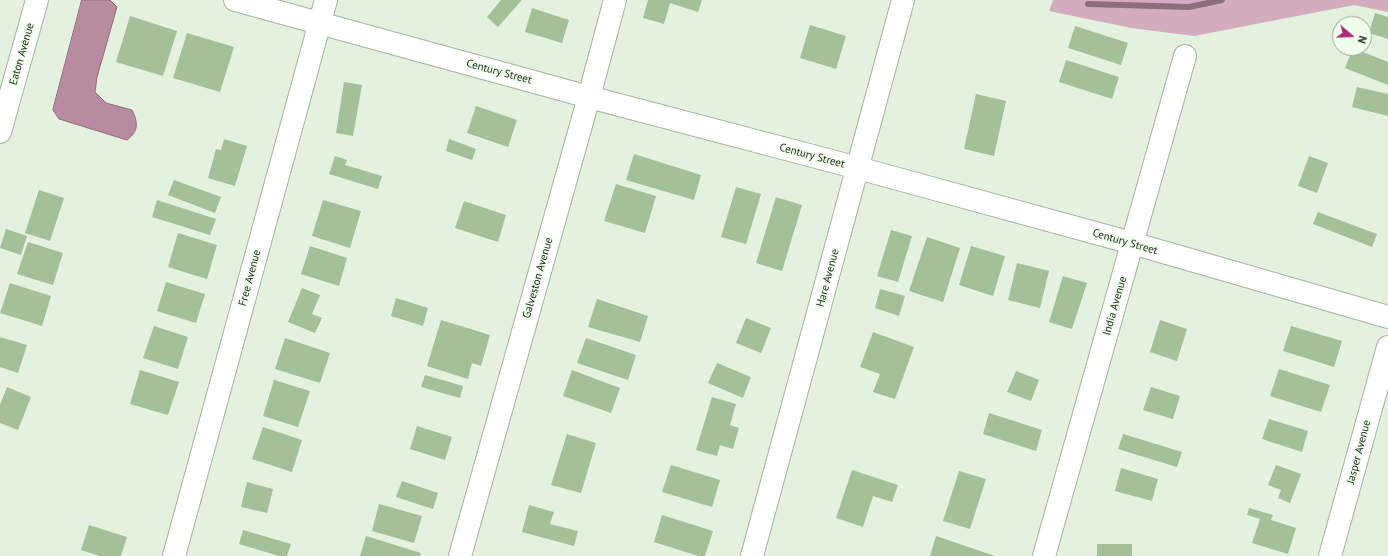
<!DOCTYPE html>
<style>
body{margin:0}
#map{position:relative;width:1388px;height:556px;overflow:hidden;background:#e3f1de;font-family:"PT Sans",sans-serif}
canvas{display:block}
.north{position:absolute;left:1332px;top:16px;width:40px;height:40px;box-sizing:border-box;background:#f0ffeb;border:1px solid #9faa9b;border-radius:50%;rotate:109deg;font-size:11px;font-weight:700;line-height:16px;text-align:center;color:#252a23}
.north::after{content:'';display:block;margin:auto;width:14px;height:18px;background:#ab2a77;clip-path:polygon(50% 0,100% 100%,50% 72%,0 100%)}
</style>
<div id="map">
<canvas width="1388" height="556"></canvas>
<div class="north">N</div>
</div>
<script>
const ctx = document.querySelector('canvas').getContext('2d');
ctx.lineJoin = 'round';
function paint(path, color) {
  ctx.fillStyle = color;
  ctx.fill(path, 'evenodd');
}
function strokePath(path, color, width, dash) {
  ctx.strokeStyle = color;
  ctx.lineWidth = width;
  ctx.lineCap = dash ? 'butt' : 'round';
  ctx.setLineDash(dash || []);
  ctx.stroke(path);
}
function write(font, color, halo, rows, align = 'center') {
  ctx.font = font + ' "PT Sans",sans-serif';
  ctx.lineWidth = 3;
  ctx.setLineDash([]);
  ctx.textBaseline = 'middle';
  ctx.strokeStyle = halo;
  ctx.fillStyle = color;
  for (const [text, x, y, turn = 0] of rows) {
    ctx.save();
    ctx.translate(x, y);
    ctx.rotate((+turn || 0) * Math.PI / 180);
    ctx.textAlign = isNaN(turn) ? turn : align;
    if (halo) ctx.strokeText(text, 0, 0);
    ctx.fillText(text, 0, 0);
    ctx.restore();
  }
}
paint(new Path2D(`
 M1053,0h335v12l-34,-7 -160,31 -63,-8 -82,-17z`), '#d4acbf');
const water = new Path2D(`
 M82,0h28l7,7 -20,70 -2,15 11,11 26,7c6,12 7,21 -5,30l-68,-21 -6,-9z`);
paint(water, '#b88ba0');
strokePath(water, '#8c6e7a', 1);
strokePath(new Path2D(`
 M1088,4l101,3 33,-7`), '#8c6e7a', 6);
paint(new Path2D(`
 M501,0h21l-24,27 -11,-10z
 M648,0h54l-4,12 -28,-9 -6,21 -21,-6z
 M532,8l37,12 -7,23 -37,-11z
 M1375,13l13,4v22l-19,-6z
 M130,16l47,15 -14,45 -47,-14z
 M810,25l36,11 -10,33 -36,-11z
 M1075,26l53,17 -7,22 -53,-17z
 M187,33l47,14 -14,45 -47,-14z
 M1353,48l35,14v23l-43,-17z
 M1066,60l53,17 -7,22 -53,-17z
 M344,82l18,3 -9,51 -17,-3z
 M1357,87l31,7v22l-36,-9z
 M976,94l30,7 -12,55 -30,-7z
 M476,106l41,14 -9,27 -41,-14z
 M224,139l23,7 -12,40 -27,-8 8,-29 5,1z
 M449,139l27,10 -4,11 -26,-9z
 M634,154l67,21 -7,25 -68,-20z
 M335,156l12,4 -2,5 37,11 -4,13 -49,-15z
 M1309,156l19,7 -11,30 -19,-7z
 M174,180l47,17 -6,16 -47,-18z
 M616,184l40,12 -11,37 -41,-12z
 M736,187l25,7 -15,50 -25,-7z
 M39,190l25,8 -14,43 -25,-8z
 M776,197l26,8 -20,66 -26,-8z
 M157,200l59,19 -6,16 -58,-18z
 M323,200l38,11 -11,37 -38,-12z
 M464,201l42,14 -8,27 -43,-14z
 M1318,212l59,22 -5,13 -59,-23z
 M6,229l21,7 -6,19 -21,-7z
 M891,230l21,6 -14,46 -21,-6z
 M178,233l39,12 -10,34 -39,-12z
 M927,237l33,11 -17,54 -34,-11z
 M28,242l35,11 -10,32 -36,-11z
 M310,246l37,12 -8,28 -38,-12z
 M971,246l34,10 -12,40 -34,-11z
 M1017,263l32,8 -9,37 -32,-8z
 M1063,276l24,7 -15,46 -23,-7z
 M166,282l39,12 -9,29 -39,-12z
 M10,283l41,13 -9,30 -42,-13z
 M302,288l18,7 -8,19 10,4 -7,15 -27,-11z
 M880,289l25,7 -6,20 -24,-8z
 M396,298l32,10 -5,18 -32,-10z
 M597,299l51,17 -8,26 -52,-15z
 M746,318l25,10 -10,25 -25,-10z
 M441,320l49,15 -9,31 -9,-3 -4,16 -41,-13z
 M1160,320l27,9 -10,32 -27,-9z
 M154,326l34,11 -10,32 -35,-11z
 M1291,326l51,15 -8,26 -51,-16z
 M873,332l41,15 -19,52 -22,-7 7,-18 -20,-7z
 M0,337l27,8 -9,28 -18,-6z
 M285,338l45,15 -10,30 -45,-14z
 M586,338l50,17 -8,25 -51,-17z
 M717,363l34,14 -8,21 -35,-15z
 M1279,369l51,16 -9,27 -51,-16z
 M140,370l39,12 -11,33 -38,-11z
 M572,370l48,18 -9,25 -48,-17z
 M1016,371l23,9 -8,21 -24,-9z
 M425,375l38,11 -3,12 -39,-11z
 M274,380l36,11 -12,36 -35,-11z
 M7,387l24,10 -13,33 -18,-7v-18z
 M1151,387l29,9 -7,23 -30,-9z
 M712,397l24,7 -6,21 9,3 -6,21 -13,-4 -3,11 -21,-6z
 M989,413l53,17 -6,21 -53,-17z
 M1269,419l39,12 -6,21 -40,-13z
 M417,426l35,11 -7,23 -35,-11z
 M263,427l39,13 -10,32 -40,-13z
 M567,434l29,9 -15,50 -30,-8z
 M1123,434l59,18 -5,15 -59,-18z
 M671,465l49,15 -8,27 -50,-15z
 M1276,465l25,9 -11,29 -12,-5 3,-8 -13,-5z
 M1121,468l37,11 -6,22 -37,-10z
 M852,470l46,15 -6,17 -19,-6 -10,31 -27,-9z
 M959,471l27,8 -16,50 -27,-8z
 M402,481l36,12 -5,16 -37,-12z
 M247,482l26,7 -6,24 -26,-6z
 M379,504l43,12 -8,27 -42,-12z
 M529,505l25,7 -4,12 28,7 -4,15 -52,-14z
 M1249,508l24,7 -2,5 25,8 -8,26 -36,-11 8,-24 -13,-4z
 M662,515l51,16 -8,25h-7l-44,-14z
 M89,525l38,12 -6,19h-21l-19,-6z
 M243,530l48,14 -4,12h-8l-40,-12z
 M366,536l55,17 -1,3h-60z
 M936,536l59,20h-65z
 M1097,544h35v12h-35z`), '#a3c099');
const street = new Path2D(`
 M0,132l37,-132
 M174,556l152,-556
 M460,556l129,-459 26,-97
 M752,556l151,-556
 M1044,556l141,-500
 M1330,556l58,-209`);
const secondary = new Path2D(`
 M235,0l354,97 269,71 274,75 256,74`);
strokePath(street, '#a5b2a0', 24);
strokePath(secondary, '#a5b2a0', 24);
strokePath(street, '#fff', 22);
strokePath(secondary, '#fff', 22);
write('11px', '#252a23', '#f0ffeb', [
 ["Eaton Avenue",22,54,-74],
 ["Century Street",499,72,15],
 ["Century Street",812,156,15],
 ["Century Street",1125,242,16],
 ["Free Avenue",250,278,-75],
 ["Galveston Avenue",538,278,-74],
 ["Hare Avenue",828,278,-75],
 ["India Avenue",1115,306,-74],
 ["Jasper Avenue",1359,452,-75]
]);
</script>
